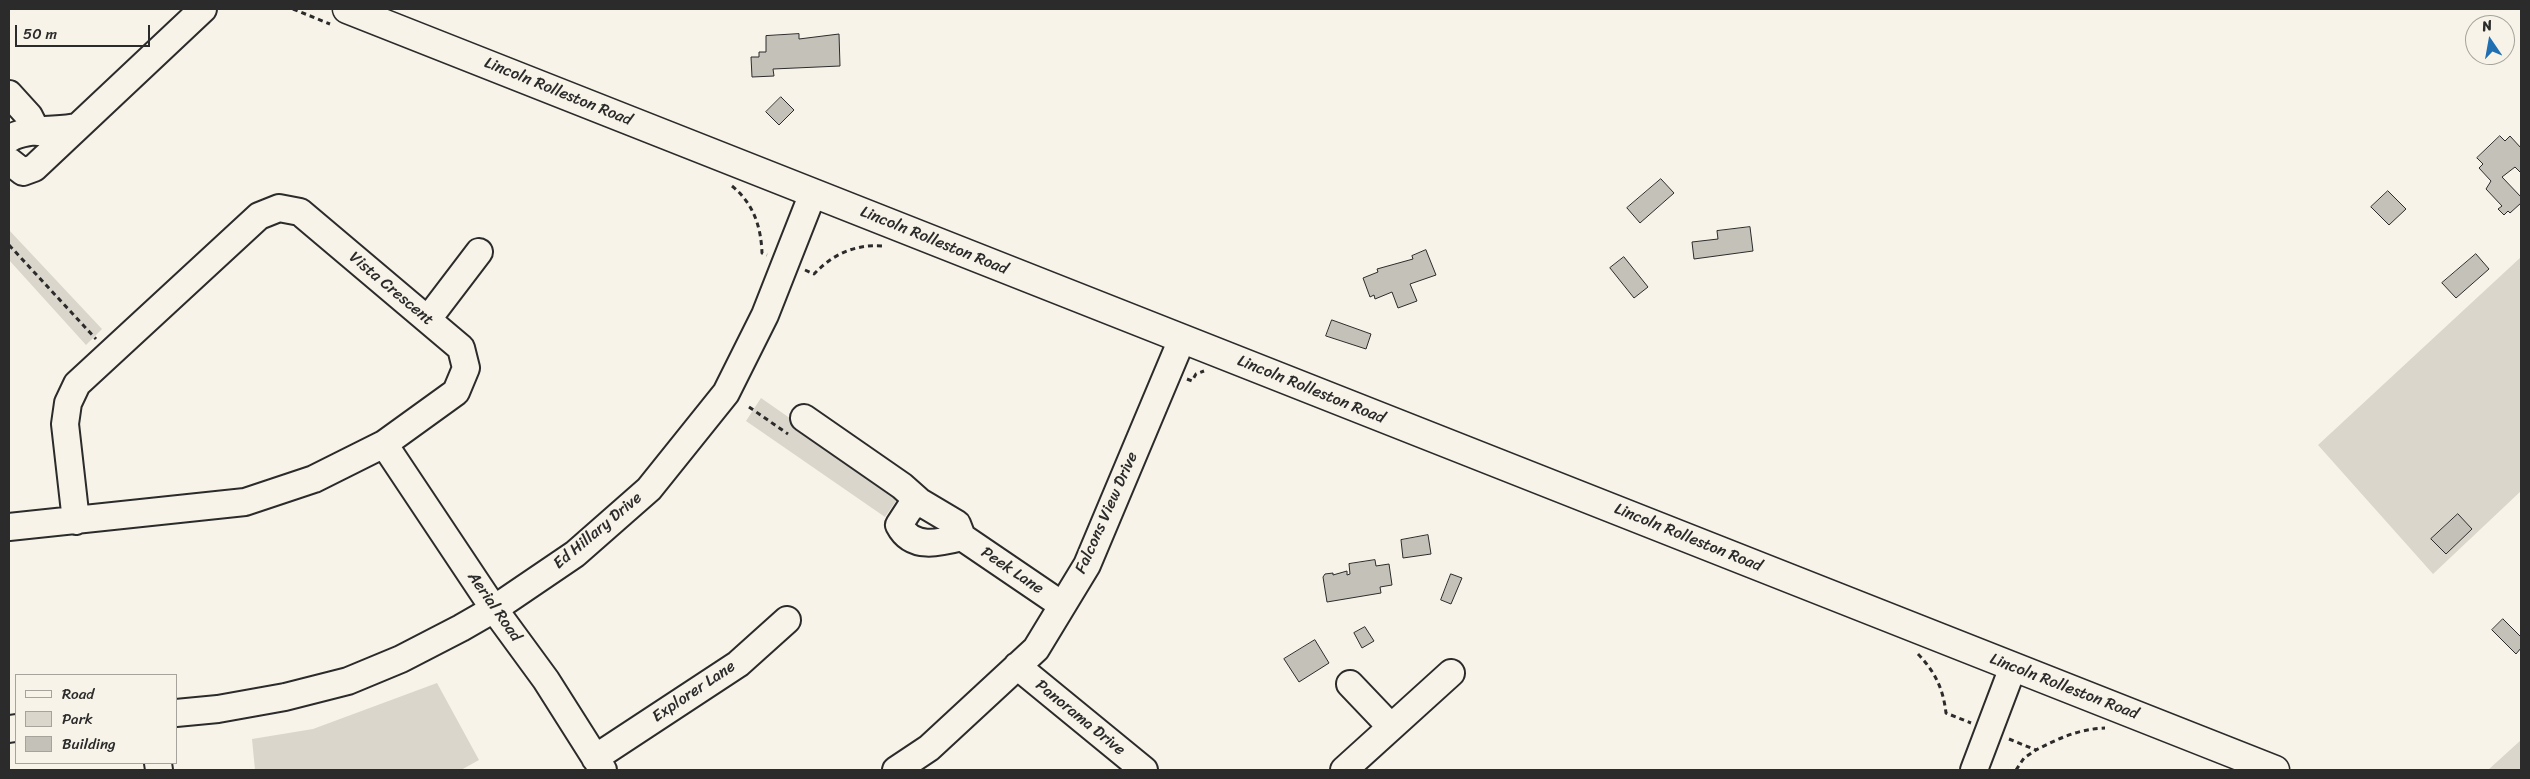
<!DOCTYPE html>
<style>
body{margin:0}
#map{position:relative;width:2530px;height:779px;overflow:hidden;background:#f7f3e8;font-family:Sriracha,sans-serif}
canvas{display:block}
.frame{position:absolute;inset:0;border:10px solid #2b2b2b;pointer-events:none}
.legend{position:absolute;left:15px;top:674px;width:162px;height:90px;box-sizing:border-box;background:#f7f3e8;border:1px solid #a5a39c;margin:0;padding:6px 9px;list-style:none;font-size:15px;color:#2b2b2b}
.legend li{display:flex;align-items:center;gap:10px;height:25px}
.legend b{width:25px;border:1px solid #a5a39c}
.north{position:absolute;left:2465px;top:15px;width:50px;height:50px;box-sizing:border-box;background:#f7f3e8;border:1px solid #a5a39c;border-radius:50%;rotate:348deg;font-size:14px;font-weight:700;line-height:20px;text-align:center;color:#2b2b2b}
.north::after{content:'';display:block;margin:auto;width:18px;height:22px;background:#1f6fb2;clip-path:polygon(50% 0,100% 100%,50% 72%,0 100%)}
.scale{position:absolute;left:15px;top:25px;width:135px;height:22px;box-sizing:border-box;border:2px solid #2b2b2b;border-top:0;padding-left:6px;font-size:15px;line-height:18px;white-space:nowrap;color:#2b2b2b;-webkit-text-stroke:4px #f7f3e8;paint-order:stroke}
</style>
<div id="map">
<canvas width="2530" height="779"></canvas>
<div class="frame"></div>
<ul class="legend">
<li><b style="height:6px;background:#f7f3e8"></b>Road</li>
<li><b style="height:14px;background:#dad6cc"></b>Park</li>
<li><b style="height:14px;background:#c4c1b9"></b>Building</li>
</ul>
<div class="north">N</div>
<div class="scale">50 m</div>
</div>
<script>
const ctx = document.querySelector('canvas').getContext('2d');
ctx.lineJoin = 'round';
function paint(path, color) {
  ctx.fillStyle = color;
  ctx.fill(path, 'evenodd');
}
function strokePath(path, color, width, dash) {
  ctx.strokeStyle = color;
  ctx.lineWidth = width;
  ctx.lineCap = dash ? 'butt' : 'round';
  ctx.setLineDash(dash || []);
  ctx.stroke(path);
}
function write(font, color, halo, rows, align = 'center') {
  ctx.font = font + ' Sriracha,sans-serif';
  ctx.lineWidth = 4;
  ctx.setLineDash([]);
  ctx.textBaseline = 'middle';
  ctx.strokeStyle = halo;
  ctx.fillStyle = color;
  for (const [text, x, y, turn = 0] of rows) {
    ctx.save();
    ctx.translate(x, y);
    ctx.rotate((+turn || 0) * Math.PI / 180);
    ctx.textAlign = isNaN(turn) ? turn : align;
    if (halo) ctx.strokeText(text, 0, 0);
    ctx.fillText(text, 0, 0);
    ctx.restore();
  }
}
paint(new Path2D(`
 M9,230l93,99 -16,16 -77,-85z
 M2521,257v234l-88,83 -115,-129z
 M761,398l139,97 -15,22 -139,-96z
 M437,683l42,77 -18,10h-206l-3,-31 61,-10z
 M2521,740v30h-33z`), '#dad6cc');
const building = new Path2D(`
 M799,34v5l40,-5 1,32 -67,3 1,7 -22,1 -1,-20h8v-5h7v-16z
 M781,97l13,13 -15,15 -13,-13z
 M2500,136l5,5 5,-5 11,12v25l-6,-6 -13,10 19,20v6l-11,10 -2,-2 -4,4 -6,-6 4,-3 -16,-17 5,-8 -12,-13 4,-4 -6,-6z
 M1661,179l13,14 -34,30 -13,-15z
 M2388,191l18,18 -17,16 -18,-18z
 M1750,227l3,24 -59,8 -2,-17 26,-3 -1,-8z
 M1426,250l10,25 -26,9 7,17 -19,7 -6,-16 -17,7 -1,-4 -4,2 -7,-19 15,-6 -1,-3 36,-10 -1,-3z
 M2476,254l13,15 -33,29 -14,-15z
 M1624,257l24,30 -14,11 -24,-30z
 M1332,320l39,14 -5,15 -40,-13z
 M2458,514l14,15 -26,25 -15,-15z
 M1428,535l3,19 -28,4 -2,-18z
 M1375,560l1,6 13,-2 3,21 -12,2 1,6 -54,9 -4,-25 2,-3 8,-1v2l14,-4v4l3,-1 -1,-10z
 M1451,574l11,4 -11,26 -10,-4z
 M2503,619l18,18v11l-5,6 -24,-24z
 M1365,627l9,14 -12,7 -8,-15z
 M1315,640l14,23 -30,19 -15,-23z`);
paint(building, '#c4c1b9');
strokePath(building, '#2b2b2b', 1);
const minor = new Path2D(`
 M9,94l20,22 8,16
 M9,139c15,-11 48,-8 68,-12
 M9,161l14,11 11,-4 169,-159
 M428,319l51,-67
 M804,418l98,68 18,16
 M384,444l110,165 52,71 57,90
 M9,527l236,-25 69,-23 70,-35 72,-52 10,-24 -5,-20 -161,-136 -21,-4 -20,8 -182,168 -9,19 -3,21 11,97
 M962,537c-23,6 -50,13 -63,-12l11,-17 10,-6 37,22 5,13 100,68
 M1017,666l127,104
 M1350,684l41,43
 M176,713l42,-4 67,-12 63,-16 53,-22 60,-31 33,-19 81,-55 74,-65 77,-96 39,-78 48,-122
 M9,729l7,-1
 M595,758l143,-94 49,-44
 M158,763l1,7
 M896,770l33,-22 107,-99 51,-84 95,-226
 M1344,770l107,-97
 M1974,770l39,-103`);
const major = new Path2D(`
 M347,9l1928,761`);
strokePath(minor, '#2b2b2b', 30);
strokePath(major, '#2b2b2b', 31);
strokePath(new Path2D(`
 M293,9l37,15
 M732,186c21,17 29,40 30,67l5,2
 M9,245l87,94
 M805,270l9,4c18,-19 40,-30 68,-28
 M1187,379l5,2 4,-7 8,-3
 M749,407l39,27
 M1918,654c17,18 25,34 28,59l25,10
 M2009,739l27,11c23,-12 43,-21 69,-22
 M2016,770l8,-12 12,-8`), '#2b2b2b', 3, [5, 4]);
strokePath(minor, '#f7f3e8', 26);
strokePath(major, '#f7f3e8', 28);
write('16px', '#2b2b2b', '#f7f3e8', [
 ["Lincoln Rolleston Road",558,92,22],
 ["Lincoln Rolleston Road",934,241,22],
 ["Vista Crescent",391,289,40],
 ["Lincoln Rolleston Road",1311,390,22],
 ["Falcons View Drive",1107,513,-66],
 ["Ed Hillary Drive",598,531,-40],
 ["Lincoln Rolleston Road",1688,538,22],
 ["Peek Lane",1012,571,34],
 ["Aerial Road",494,607,55],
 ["Lincoln Rolleston Road",2064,687,21],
 ["Explorer Lane",694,692,-34],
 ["Panorama Drive",1080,718,39]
]);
</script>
